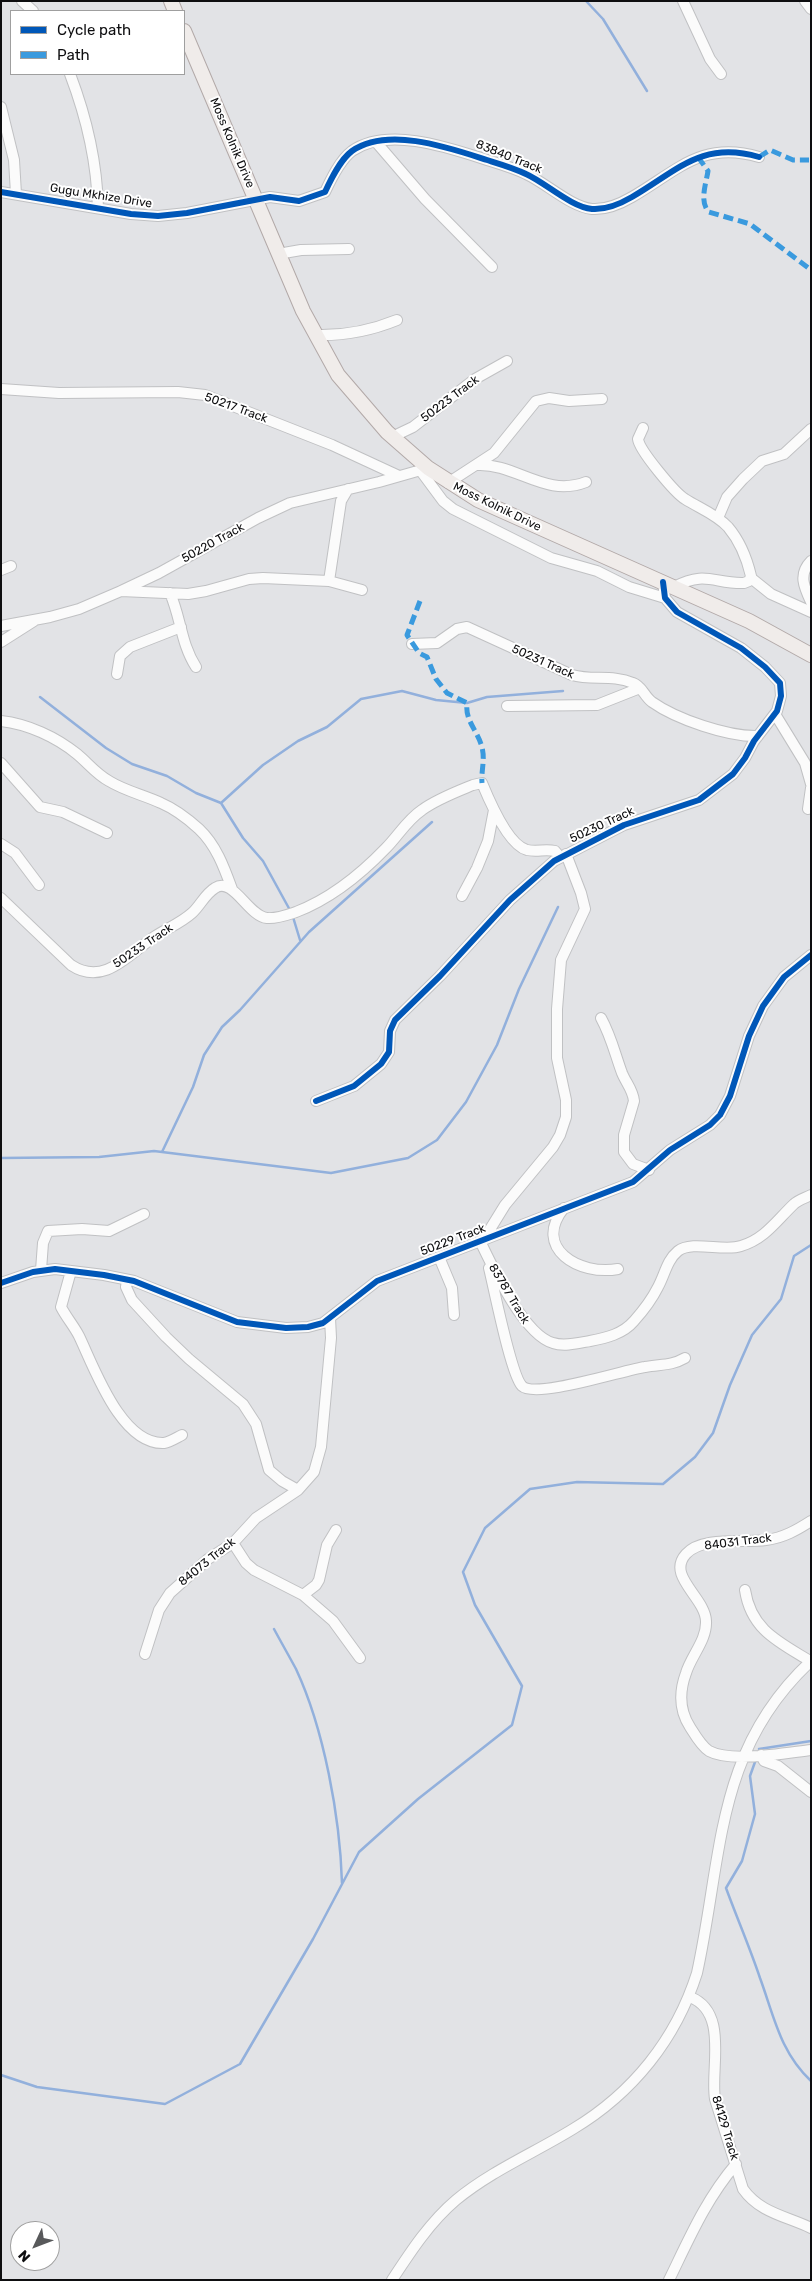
<!DOCTYPE html>
<style>
body{margin:0}
#map{position:relative;width:812px;height:2281px;overflow:hidden;background:#e2e3e6;font-family:Rubik,sans-serif}
canvas{display:block}
.frame{position:absolute;inset:0;border:2px solid #0e0e10;pointer-events:none}
.legend{position:absolute;left:10px;top:10px;width:175px;height:65px;box-sizing:border-box;background:#fff;border:1px solid #9f9f9f;margin:0;padding:6px 9px;list-style:none;font-size:15px;color:#0e0e10}
.legend li{display:flex;align-items:center;gap:10px;height:25px}
.legend b{width:25px;border:1px solid #9f9f9f}
.north{position:absolute;left:10px;top:2221px;width:50px;height:50px;box-sizing:border-box;background:#fff;border:1px solid #9f9f9f;border-radius:50%;rotate:227deg;font-size:14px;font-weight:700;line-height:20px;text-align:center;color:#0e0e10}
.north::after{content:'';display:block;margin:auto;width:18px;height:22px;background:#58595b;clip-path:polygon(50% 0,100% 100%,50% 72%,0 100%)}
</style>
<div id="map">
<canvas width="812" height="2281"></canvas>
<div class="frame"></div>
<ul class="legend">
<li><b style="height:6px;background:#0057b8"></b>Cycle path</li>
<li><b style="height:6px;background:#3a9ade"></b>Path</li>
</ul>
<div class="north">N</div>
</div>
<script>
const ctx = document.querySelector('canvas').getContext('2d');
ctx.lineJoin = 'round';
function strokePath(path, color, width, dash) {
  ctx.strokeStyle = color;
  ctx.lineWidth = width;
  ctx.lineCap = dash ? 'butt' : 'round';
  ctx.setLineDash(dash || []);
  ctx.stroke(path);
}
function write(font, color, halo, rows, align = 'center') {
  ctx.font = font + ' Rubik,sans-serif';
  ctx.lineWidth = 4;
  ctx.setLineDash([]);
  ctx.textBaseline = 'middle';
  ctx.strokeStyle = halo;
  ctx.fillStyle = color;
  for (const [text, x, y, turn = 0] of rows) {
    ctx.save();
    ctx.translate(x, y);
    ctx.rotate((+turn || 0) * Math.PI / 180);
    ctx.textAlign = isNaN(turn) ? turn : align;
    if (halo) ctx.strokeText(text, 0, 0);
    ctx.fillText(text, 0, 0);
    ctx.restore();
  }
}
strokePath(new Path2D(`
 M586,1l17,18 44,72
 M40,697l66,51 26,16 35,12 29,17 25,10 22,35 20,23 28,51
 M221,803l42,-38 35,-24 29,-14 34,-28 41,-8 34,9 31,3 20,-6 76,-6
 M293,917l7,23
 M162,1152l31,-65 11,-32 18,-28 18,-17 69,-78 123,-110
 M1,1158l98,-1 55,-6 177,22 77,-15 29,-18 29,-38 31,-57 22,-56 39,-82
 M274,1629c7,13 15,27 22,40 28,60 44,148 46,214
 M759,1749l52,-8
 M755,1762l-5,14 5,38 -13,47 -16,27c11,30 24,60 34,90 14,38 20,74 51,103
 M1,2075l36,12 128,17 75,-40 73,-125 46,-87 59,-53 94,-74 10,-39 -47,-81 -12,-33 22,-44 45,-39 47,-7 86,2 32,-27 18,-24 17,-48 22,-50 29,-36 13,-43 17,-11`), '#92b0dc', 2.5);
const minor = new Path2D(`
 M22,1l11,10
 M683,1l27,58 11,15
 M805,1l6,8
 M70,74c16,42 27,89 28,134
 M1,107l13,53 2,34
 M376,142l49,57 67,68
 M1,192l130,22 27,2 29,-3 83,-16 29,4 26,-9c6,-13 15,-32 27,-41 36,-25 98,-3 135,9 13,4 27,8 39,14 20,9 45,33 66,35 14,1 28,-5 40,-12 45,-26 70,-57 127,-40
 M278,254l23,-4 48,-1
 M315,335c29,1 55,-4 82,-15
 M1,389l58,4 119,-1 27,3 127,50 67,31
 M643,428l-5,11c1,11 37,54 47,60 14,9 31,15 43,28 11,13 19,32 23,49l-2,5 -5,2c-30,1 -38,-13 -70,4
 M392,437l21,-10 62,-48 32,-18
 M477,465c39,-2 68,33 109,17
 M420,470l23,31 10,8 98,49 46,13 32,16 36,11
 M448,483l46,-30 42,-52 13,-3 20,3 33,-2
 M718,518l9,-21 16,-18 19,-18 22,-7 27,-25
 M811,561c-13,13 -7,26 0,41
 M1,570l10,-4
 M751,578l20,16 40,18
 M329,581l12,-80 7,-12
 M121,591l67,3 18,-3 43,-12 14,-1 66,3 33,9
 M170,593c11,25 11,51 26,74
 M1,626l49,-9 29,-8 42,-18 38,-18 99,-55 32,-15 89,-21 49,-14
 M1,642l33,-21
 M412,644l25,-1 20,-14 10,-2 105,48c20,6 40,-1 61,8 9,3 11,13 19,19 24,17 76,35 106,34
 M117,674l3,-18 10,-9 51,-20
 M507,706l90,-1 43,-17
 M775,714l30,49 6,21
 M1,721c27,3 55,16 76,33 11,9 19,20 32,27 16,10 35,14 52,22 14,6 27,16 38,26 17,16 25,38 33,60
 M1,763l39,44 23,5 44,21
 M808,809l3,-21
 M1,844l14,9 24,32
 M462,896l15,-28 11,-27 6,-31
 M1,898l70,67c33,22 58,-11 83,-28 12,-8 27,-14 38,-24 8,-7 13,-19 23,-25 18,-12 33,28 52,30 9,1 20,-3 29,-6 34,-13 65,-38 90,-64 12,-12 21,-28 36,-38 15,-11 34,-18 51,-25l9,-2c7,17 26,62 45,67 9,2 19,-1 28,1l5,6
 M601,1018c10,18 14,36 21,55 4,10 11,17 12,28l-10,34v17l9,12 16,6
 M316,1101l38,-15 27,-22 8,-12 1,-21 5,-11 45,-44 70,-76 44,-39 70,-36 75,-25 34,-26 12,-16 9,-17 23,-30 4,-15 -1,-13 -15,-16 -24,-19 -64,-36 -12,-14 -2,-16
 M564,1208c-32,40 15,68 54,61
 M484,1239l21,-34 48,-58 7,-12 6,-18v-17l-9,-42v-49l4,-49 24,-51 -4,-16 -15,-39
 M480,1241c13,27 44,94 73,102 11,4 26,0 37,-2 16,-3 33,-7 44,-20 9,-10 18,-22 24,-34 7,-13 9,-27 20,-36 14,-11 46,1 63,-5 24,-7 36,-26 53,-42 4,-4 11,-6 17,-9
 M439,1257l13,31 2,27
 M489,1268c5,20 22,107 33,118 13,13 102,-16 123,-19 15,-3 26,-1 40,-9
 M41,1270l2,-27 5,-12 34,-2 27,2 35,-17
 M71,1271l-10,36c5,10 13,19 18,29 15,31 42,109 85,107 6,-1 12,-5 18,-8
 M127,1280l-1,7 6,13 34,37 23,22 54,45 13,20 13,46 13,11 16,9
 M1,1283l32,-11 22,-3 49,6 30,6 103,41 49,6 22,-1 15,-4 54,-42 256,-99 37,-32 40,-25 10,-10 10,-19 19,-60 14,-30 21,-29 27,-22
 M811,1521c-14,9 -28,17 -45,19 -23,3 -64,-4 -80,14 -20,22 19,43 20,67 1,19 -15,35 -20,52 -7,19 -7,37 4,54 5,8 11,19 19,24 22,12 76,2 102,-1
 M233,1543l13,20 8,7 49,25 30,26 27,37
 M745,1590c6,40 34,52 65,71
 M303,1595l13,-10 3,-5 8,-35 9,-15
 M145,1654l14,-44 11,-17 38,-34 25,-16 23,-25 42,-28 16,-18 7,-25 10,-109 -1,-20
 M761,1755l3,6 14,5 33,26
 M690,1997c39,15 20,71 25,102l28,90c17,24 43,27 68,39
 M392,2280c19,-29 38,-58 64,-80 35,-29 78,-47 117,-71 60,-36 103,-90 124,-156 26,-119 18,-223 114,-312
 M669,2280c20,-41 37,-81 67,-116`);
const major = new Path2D(`
 M171,1l4,10
 M184,31l119,280 35,64 49,57 41,36 50,32 271,121 62,34`);
strokePath(minor, '#c0c1c3', 12);
strokePath(major, '#b2a9a8', 16);
strokePath(minor, '#fbfbfb', 10);
strokePath(major, '#f0ecea', 14);
strokePath(new Path2D(`
 M698,157l10,14c-2,13 -9,31 1,41l41,12 61,46
 M759,157l11,-7 23,10h16
 M420,601l-13,34 12,18 8,4 9,22 11,14 20,10c-2,17 9,26 14,41 5,14 0,25 1,39`), '#3a9ade', 5, [10, 5]);
strokePath(new Path2D(`
 M1,192l130,22 27,2 29,-3 83,-16 29,4 26,-9c6,-13 15,-32 27,-41 36,-25 98,-3 135,9 13,4 27,8 39,14 20,9 45,33 66,35 14,1 28,-5 40,-12 45,-26 70,-57 127,-40
 M316,1101l38,-15 27,-22 8,-12 1,-21 5,-11 45,-44 70,-76 44,-39 70,-36 75,-25 34,-26 12,-16 9,-17 23,-30 4,-15 -1,-13 -15,-16 -24,-19 -64,-36 -12,-14 -2,-16
 M1,1283l32,-11 22,-3 49,6 30,6 103,41 49,6 22,-1 15,-4 54,-42 256,-99 37,-32 40,-25 10,-10 10,-19 19,-60 14,-30 21,-29 27,-22`), '#0057b8', 6);
write('12px', '#0e0e10', '#fff', [
 ["Moss Kolnik Drive",232,143,67],
 ["83840 Track",509,157,22],
 ["Gugu Mkhize Drive",101,196,9],
 ["50223 Track",450,399,-37],
 ["50217 Track",236,408,20],
 ["Moss Kolnik Drive",497,507,26],
 ["50220 Track",213,543,-29],
 ["50231 Track",543,662,24],
 ["50230 Track",602,825,-25],
 ["50233 Track",143,946,-34],
 ["50229 Track",453,1240,-21],
 ["83787 Track",509,1294,59],
 ["84031 Track",738,1542,-7],
 ["84073 Track",207,1562,-39],
 ["84129 Track",725,2128,73]
]);
</script>
